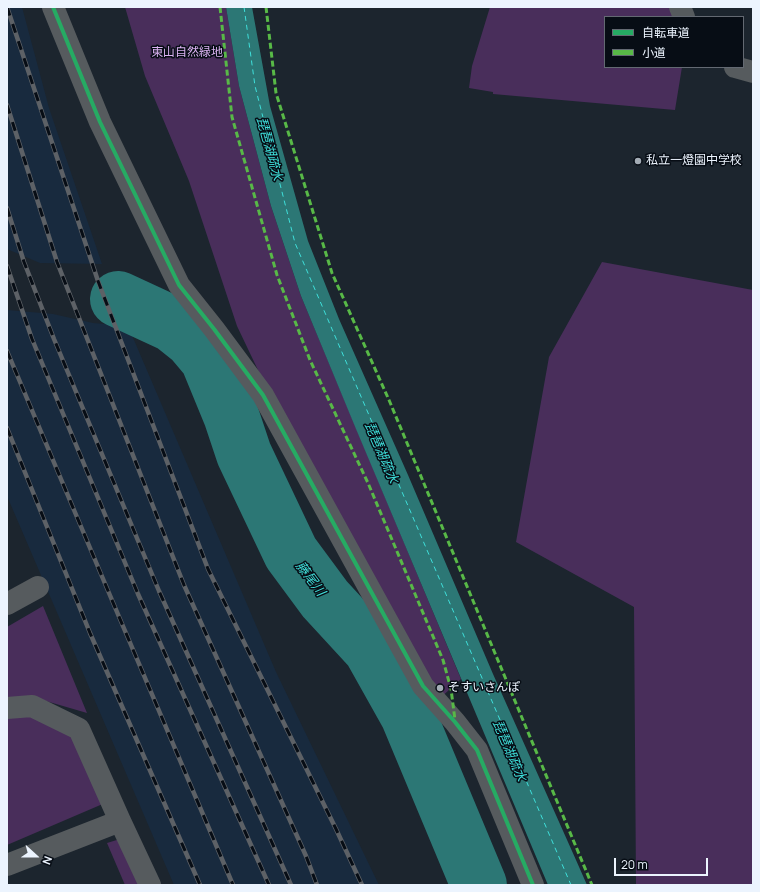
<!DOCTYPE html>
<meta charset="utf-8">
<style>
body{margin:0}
#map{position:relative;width:760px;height:892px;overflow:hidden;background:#1c252e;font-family:Manrope,"Noto Sans JP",sans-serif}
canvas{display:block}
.frame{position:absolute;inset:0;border:8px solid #ecf4fe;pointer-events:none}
.legend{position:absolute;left:604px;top:16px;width:140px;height:52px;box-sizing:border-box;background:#070d15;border:1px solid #636972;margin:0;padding:5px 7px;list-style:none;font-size:12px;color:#ecf4fe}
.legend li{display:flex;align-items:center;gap:8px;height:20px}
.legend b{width:20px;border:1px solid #636972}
.north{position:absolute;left:16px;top:836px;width:40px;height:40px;-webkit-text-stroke:3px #070d15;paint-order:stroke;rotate:111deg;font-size:11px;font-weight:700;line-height:16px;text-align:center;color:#ecf4fe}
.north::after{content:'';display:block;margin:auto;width:14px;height:18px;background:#ecf4fe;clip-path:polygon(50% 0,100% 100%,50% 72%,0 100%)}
.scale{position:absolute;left:614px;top:858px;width:94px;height:18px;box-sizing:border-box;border:2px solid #ecf4fe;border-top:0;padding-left:5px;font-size:12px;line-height:14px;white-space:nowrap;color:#ecf4fe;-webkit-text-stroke:3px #070d15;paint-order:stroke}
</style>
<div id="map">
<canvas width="760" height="892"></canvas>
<div class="frame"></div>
<ul class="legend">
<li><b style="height:5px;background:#26ab63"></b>自転車道</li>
<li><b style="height:5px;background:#58b947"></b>小道</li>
</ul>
<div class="north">N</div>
<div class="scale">20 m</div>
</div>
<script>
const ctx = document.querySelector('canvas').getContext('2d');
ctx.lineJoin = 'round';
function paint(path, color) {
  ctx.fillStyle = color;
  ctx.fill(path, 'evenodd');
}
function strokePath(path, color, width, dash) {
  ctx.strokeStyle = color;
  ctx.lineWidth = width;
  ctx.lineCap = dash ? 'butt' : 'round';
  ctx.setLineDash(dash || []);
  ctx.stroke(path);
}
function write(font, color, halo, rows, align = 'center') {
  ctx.font = font + ' Manrope,"Noto Sans JP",sans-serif';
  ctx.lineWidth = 3;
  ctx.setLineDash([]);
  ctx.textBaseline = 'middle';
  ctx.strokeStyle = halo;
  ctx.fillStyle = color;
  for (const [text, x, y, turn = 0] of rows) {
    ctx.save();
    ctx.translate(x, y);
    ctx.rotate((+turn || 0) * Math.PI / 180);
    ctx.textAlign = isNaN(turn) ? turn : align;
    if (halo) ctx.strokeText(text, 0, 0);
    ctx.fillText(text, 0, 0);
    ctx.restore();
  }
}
paint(new Path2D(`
 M7,7h15l27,101 53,156 -62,-1 -33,-14z
 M7,310l46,4 40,9 35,3 148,346 103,213h-205l-167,-389z`), '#182a3e');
paint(new Path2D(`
 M125,7h101l13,79 32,120 30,90 160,383 -23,21 -120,-204 -81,-170 -48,-145 -44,-105z
 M490,7h180l4,10h-69v50h77l-7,43 -182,-16v-2l-24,-4 3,-22z
 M602,262l151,28v595h-117l-2,-278 -118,-65 33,-185z
 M43,606l44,107 -48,-14 -32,1v-73z
 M24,711l52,20 29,72 -98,42v-127z
 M120,839l20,46h-15l-18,-42z`), '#492e5b');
paint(new Path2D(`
 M226,7h26l18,99 38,135 31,78 69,156 85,199 83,186 11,25h-39l-192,-456 -55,-133 -30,-90 -32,-120z`), '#2c7775');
strokePath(new Path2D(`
 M118,299l54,25 20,16 16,19 23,56 13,39 47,99 34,46 46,50 37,66 71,170`), '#2c7775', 56);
strokePath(new Path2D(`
 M244,7l11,79 40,157 276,642`), '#3fdfda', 1, [5, 4]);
strokePath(new Path2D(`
 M53,7l47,115 79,163 35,44 49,66 160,291 32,36 22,28 56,135
 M680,7l4,10
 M735,67l18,5
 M7,604l31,-17
 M7,708l25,-2 47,23 41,92
 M7,865l113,-44 30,64`), '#565b5e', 22);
const rail = new Path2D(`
 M7,7l91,274 110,288 128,260 26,56
 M7,105l50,157 127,323 122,271 11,29
 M7,208l17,54 30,77 105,252 132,294
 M7,266l25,73 106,255 131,291
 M7,351l110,261 116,273
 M7,428l83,205 110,252`);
strokePath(rail, '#5d6166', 4.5);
strokePath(rail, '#070d15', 3, [9]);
strokePath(new Path2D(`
 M220,7l12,110 45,158 33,85 58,123 75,177 8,29 4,31
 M266,7l10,86 56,180 57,127 203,485`), '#58b947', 3, [6, 3]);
strokePath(new Path2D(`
 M53,7l47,115 79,163 35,44 49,66 160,291 32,36 22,28 56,135`), '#26ab63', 4);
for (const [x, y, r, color] of [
 [638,161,4,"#a3acb5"],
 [440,688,4,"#a3acb5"]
]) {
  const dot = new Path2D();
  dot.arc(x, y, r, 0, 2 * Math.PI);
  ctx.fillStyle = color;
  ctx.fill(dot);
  strokePath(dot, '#070d15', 1.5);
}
write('12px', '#dab2f1', '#070d15', [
 ["東山自然緑地",187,53]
]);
write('12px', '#ecf4fe', '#070d15', [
 ["私立一燈園中学校",646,161],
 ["そすいさんぽ",448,688]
], 'left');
write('italic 13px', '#3fdfda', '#070d15', [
 ["琵琶湖疏水",269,149,75],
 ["琵琶湖疏水",381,453,67],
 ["藤尾川",310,579,53],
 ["琵琶湖疏水",509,751,67]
]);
</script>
